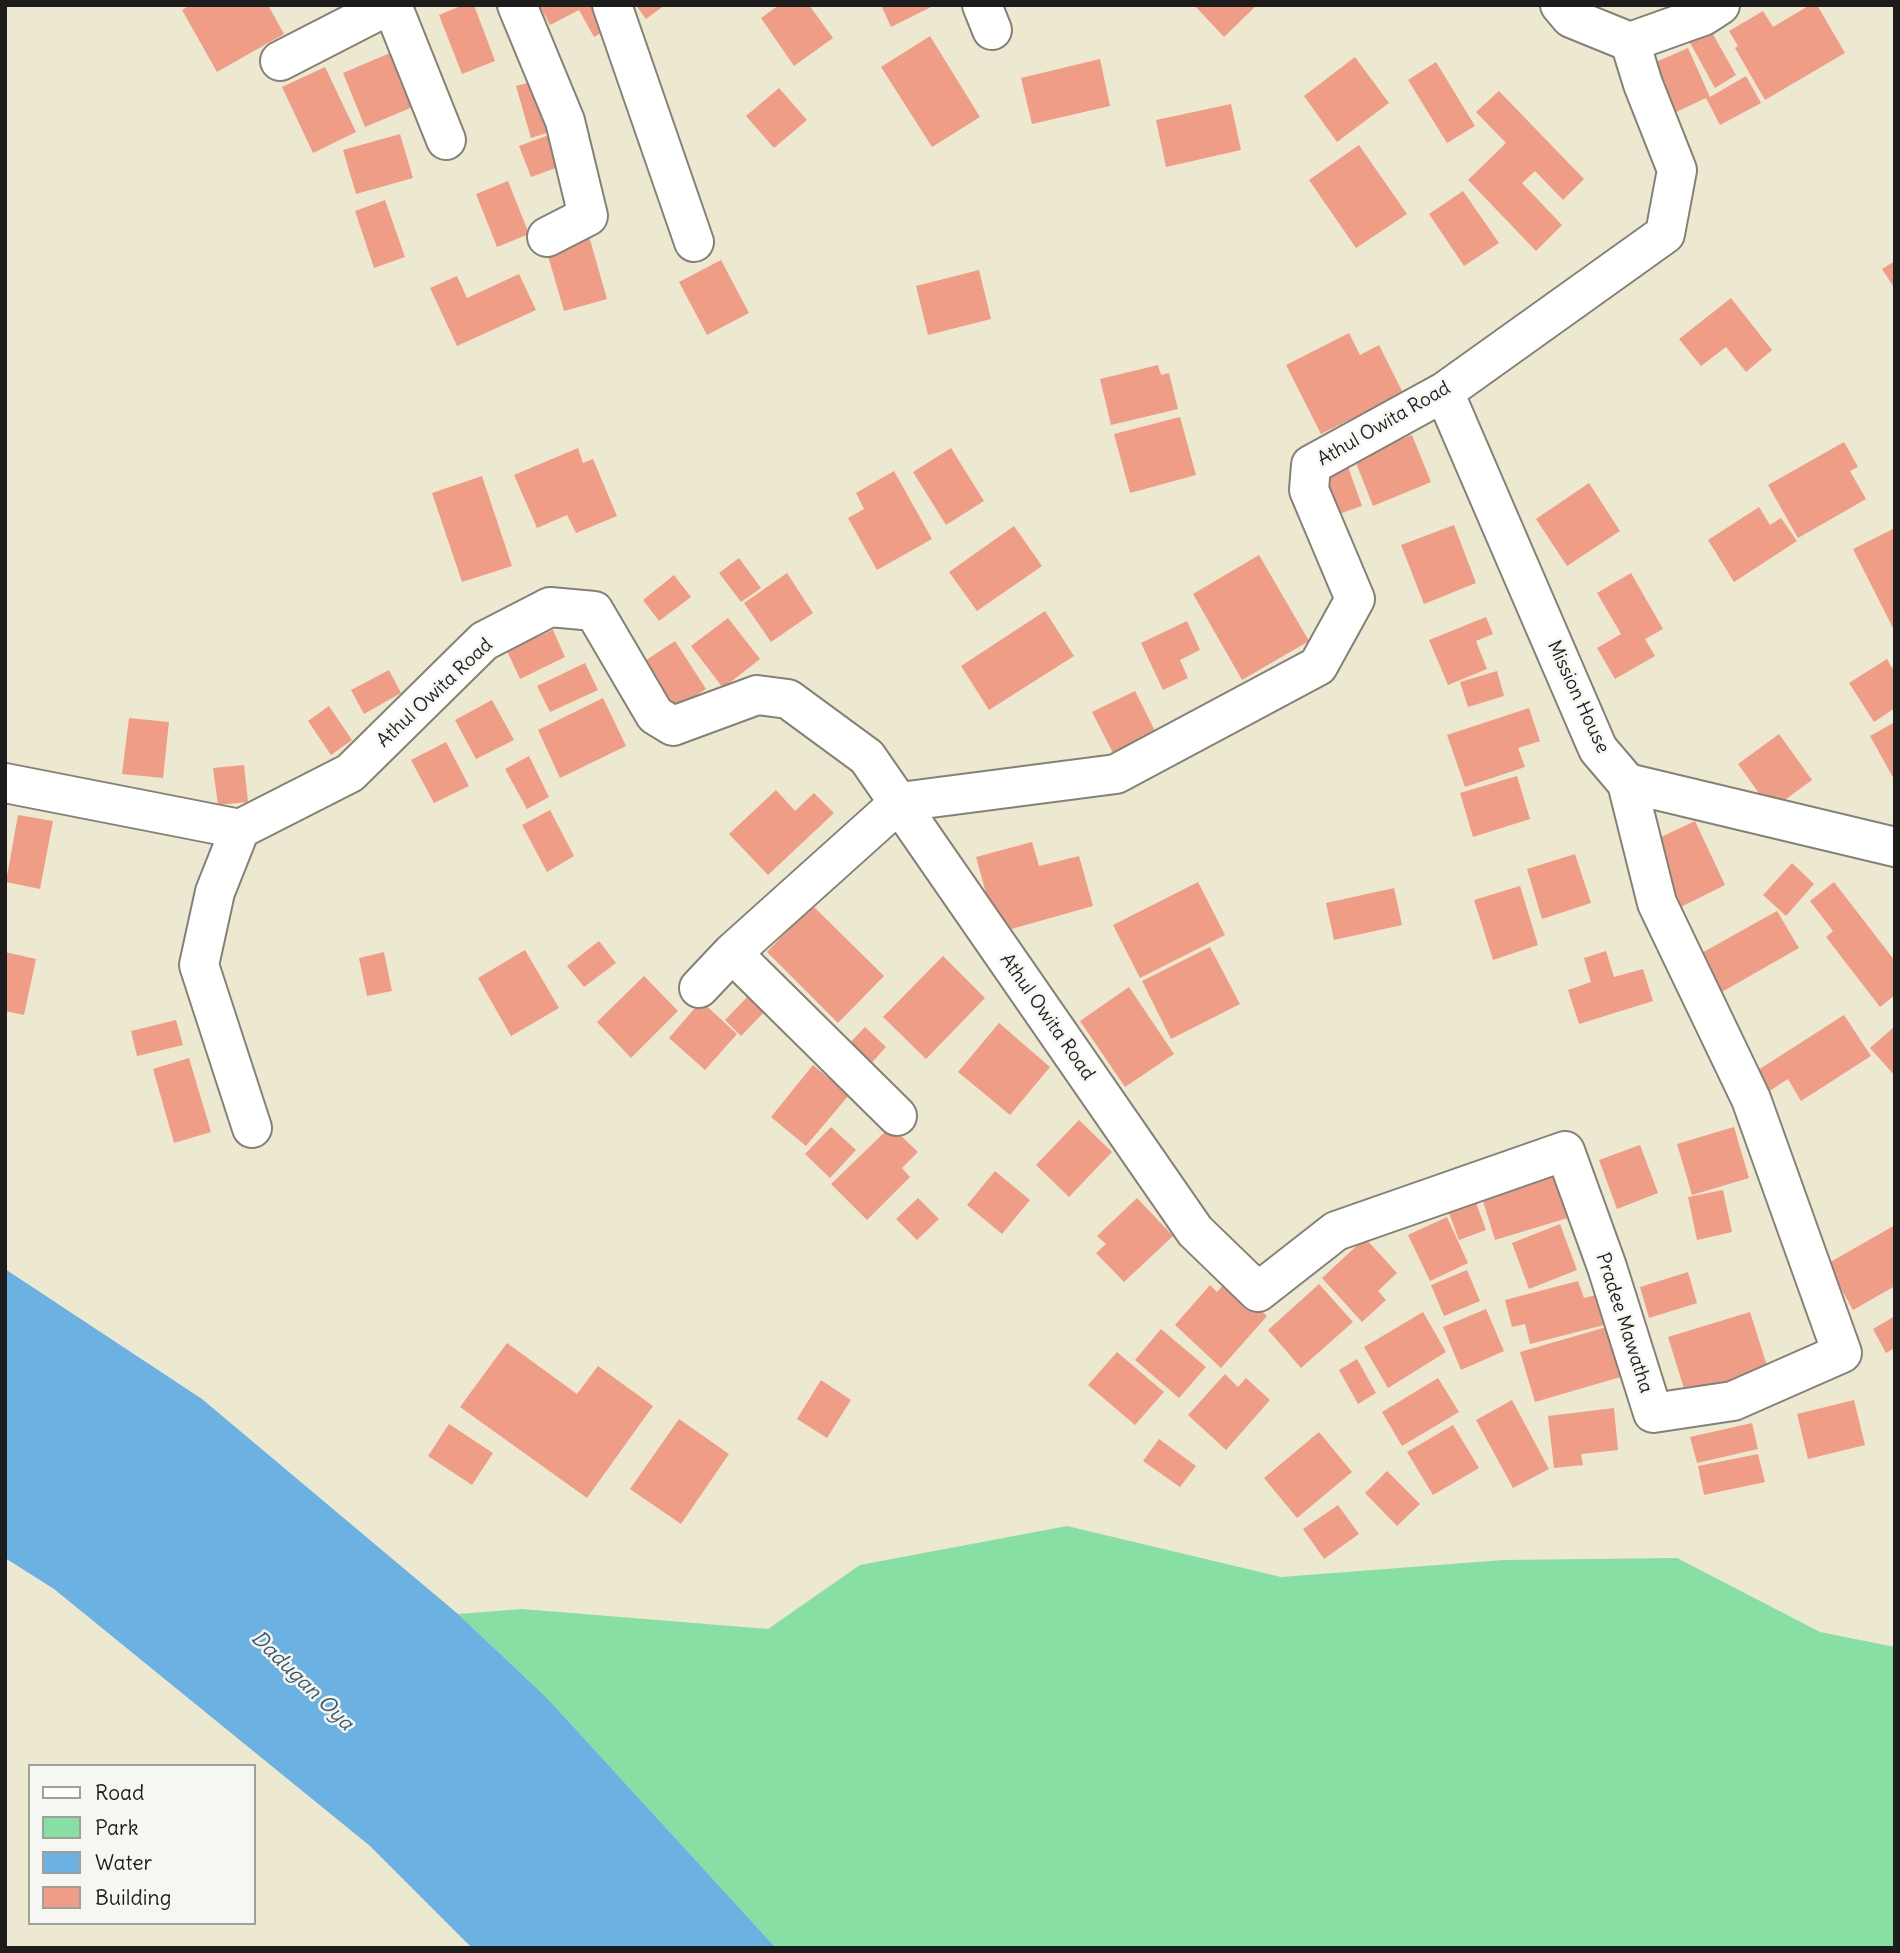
<!DOCTYPE html>
<style>
body{margin:0}
#map{position:relative;width:1900px;height:1953px;overflow:hidden;background:#ede8d0;font-family:Delius,sans-serif}
canvas{display:block}
.frame{position:absolute;inset:0;border:7px solid #1c1c1c;pointer-events:none}
.legend{position:absolute;left:28px;top:1764px;width:228px;height:161px;box-sizing:border-box;background:#f6f6f2;border:2px solid #9f9f9c;margin:0;padding:9px 12px;list-style:none;font-size:21px;color:#1c1c1c}
.legend li{display:flex;align-items:center;gap:14px;height:35px}
.legend b{width:35px;border:2px solid #9f9f9c}
</style>
<div id="map">
<canvas width="1900" height="1953"></canvas>
<div class="frame"></div>
<ul class="legend">
<li><b style="height:9px;background:#fff"></b>Road</li>
<li><b style="height:19px;background:#88dfa3"></b>Park</li>
<li><b style="height:19px;background:#6bb2e2"></b>Water</li>
<li><b style="height:19px;background:#f09d87"></b>Building</li>
</ul>
</div>
<script>
const ctx = document.querySelector('canvas').getContext('2d');
ctx.lineJoin = 'round';
function paint(path, color) {
  ctx.fillStyle = color;
  ctx.fill(path, 'evenodd');
}
function strokePath(path, color, width, dash) {
  ctx.strokeStyle = color;
  ctx.lineWidth = width;
  ctx.lineCap = dash ? 'butt' : 'round';
  ctx.setLineDash(dash || []);
  ctx.stroke(path);
}
function write(font, color, halo, rows, align = 'center') {
  ctx.font = font + ' Delius,sans-serif';
  ctx.lineWidth = 5;
  ctx.setLineDash([]);
  ctx.textBaseline = 'middle';
  ctx.strokeStyle = halo;
  ctx.fillStyle = color;
  for (const [text, x, y, turn = 0] of rows) {
    ctx.save();
    ctx.translate(x, y);
    ctx.rotate((+turn || 0) * Math.PI / 180);
    ctx.textAlign = isNaN(turn) ? turn : align;
    if (halo) ctx.strokeText(text, 0, 0);
    ctx.fillText(text, 0, 0);
    ctx.restore();
  }
}
paint(new Path2D(`
 M1067,1526l214,51 222,-17 174,-2 143,74 75,15v301h-1119l-229,-250 -89,-84 64,-5 246,20 92,-64z`), '#88dfa3');
paint(new Path2D(`
 M5,1269l197,130 256,215 89,84 229,250h-304l-102,-102 -316,-257 -49,-31z`), '#6bb2e2');
paint(new Path2D(`
 M190,5h78l16,29 -67,38 -35,-62z
 M463,5h11l21,56 -33,13 -23,-59z
 M539,5h62l11,22 -18,10 -15,-27 -29,15z
 M636,5h29l-19,14z
 M779,5h30l24,33 -39,28 -33,-48z
 M881,5h54l-44,22z
 M1194,5h63l-33,32z
 M1810,5h7l28,48 -80,47 -30,-52 3,-2 -9,-15 34,-20 10,16z
 M1710,29l26,46 -21,13 -26,-47z
 M930,36l50,81 -48,30 -51,-80z
 M1688,48l22,49 36,-21 15,27 -41,22 -14,-27 -34,16 -23,-49z
 M397,50l23,54 -55,23 -22,-54z
 M1355,57l34,46 -52,39 -33,-46z
 M1100,59l10,47 -78,18 -11,-46z
 M1436,62l39,64 -28,17 -39,-63z
 M325,67l31,65 -43,21 -31,-66z
 M542,79l14,51 -25,8 -15,-52z
 M779,88l28,32 -33,28 -28,-32z
 M1499,91l85,88 -21,21 -28,-29 -13,12 40,42 -26,26 -68,-71 38,-37 -30,-31z
 M1231,104l10,46 -75,17 -10,-47z
 M400,134l13,44 -57,16 -13,-44z
 M549,135l12,31 -30,11 -12,-31z
 M1359,145l48,69 -51,34 -47,-68z
 M508,181l21,53 -32,13 -21,-53z
 M1463,191l36,52 -35,23 -35,-52z
 M385,200l20,57 -31,11 -19,-57z
 M589,236l18,63 -43,12 -18,-62z
 M721,260l28,53 -42,22 -28,-53z
 M1895,261v28l-13,-20z
 M979,270l12,49 -63,16 -12,-49z
 M519,274l17,36 -79,36 -27,-58 27,-12 10,22z
 M1731,298l41,52 -26,22 -20,-25 -25,19 -22,-27z
 M1349,333l11,22 19,-10 24,48 -82,41 -35,-69z
 M1158,365l3,10 8,-2 9,36 -67,16 -11,-46z
 M1180,417l16,58 -66,18 -16,-59z
 M1412,435l19,47 -58,24 -19,-48z
 M1844,442l14,25 -8,4 16,28 -68,39 -30,-53z
 M578,448l5,15 10,-4 24,57 -41,17 -9,-18 -30,13 -23,-53z
 M951,448l33,53 -38,24 -33,-53z
 M1347,464l15,42 -26,9 -15,-41z
 M894,471l38,68 -55,31 -29,-52 16,-9 -8,-16z
 M482,476l30,90 -50,16 -30,-89z
 M1589,483l31,48 -53,35 -31,-47z
 M1759,507l11,18 11,-7 16,23 -63,41 -26,-42z
 M1454,525l22,58 -52,21 -23,-59z
 M1014,526l28,40 -65,45 -28,-39z
 M1895,528v104l-42,-83z
 M1259,555l50,86 -67,39 -49,-86z
 M739,558l22,30 -20,14 -22,-29z
 M787,573l26,40 -42,29 -27,-39z
 M1631,573l32,56 -18,10 10,17 -40,23 -18,-31 24,-14 -24,-41z
 M674,575l17,22 -32,24 -16,-21z
 M1045,611l29,45 -85,54 -28,-44z
 M1486,617l7,17 -17,7 11,28 -39,16 -19,-45z
 M728,618l32,41 -37,29 -32,-42z
 M1187,621l13,29 -20,10 8,18 -25,12 -22,-47z
 M553,630l12,27 -45,22 -13,-28z
 M675,641l31,48 -38,25 -31,-48z
 M1887,659l5,9 3,-2v42l-21,14 -25,-39z
 M585,663l13,27 -48,22 -13,-26z
 M389,670l12,23 -37,21 -13,-24z
 M1497,671l7,25 -36,11 -8,-25z
 M1135,691l20,40 -42,22 -21,-41z
 M603,698l23,48 -66,32 -22,-48z
 M492,700l22,40 -38,19 -21,-39z
 M329,706l23,34 -21,15 -23,-34z
 M1529,708l11,33 -22,7 7,19 -60,20 -18,-52z
 M129,718l40,4 -6,56 -41,-4z
 M1895,722v59l-25,-45z
 M1779,734l33,46 -41,30 -33,-46z
 M446,742l23,44 -35,17 -23,-43z
 M529,756l20,41 -22,12 -22,-40z
 M244,765l4,37 -30,3 -5,-37z
 M1517,776l13,43 -57,18 -13,-44z
 M776,790l19,21 19,-18 20,20 -66,62 -39,-41z
 M550,810l24,46 -27,16 -25,-47z
 M18,815l35,6 -13,68 -34,-7z
 M1695,821l30,64 -46,23 -31,-65z
 M1032,842l7,24 40,-10 14,50 -96,27 -21,-76z
 M1575,854l16,49 -49,16 -15,-50z
 M1792,863l22,21 -28,32 -23,-21z
 M1198,882l27,53 -85,43 -27,-53z
 M1834,882l61,79v34l-15,12 -54,-70 7,-6 -23,-30z
 M1520,886l18,59 -45,15 -19,-60z
 M1394,888l8,37 -68,15 -8,-37z
 M812,905l72,71 -46,47 -71,-71z
 M1777,911l22,37 -79,45 -22,-38z
 M599,941l17,22 -32,24 -17,-21z
 M1210,947l30,57 -69,35 -29,-58z
 M525,950l34,58 -48,28 -33,-58z
 M1606,951l8,26 29,-8 10,32 -74,23 -11,-34 23,-8 -7,-24z
 M5,952l31,7 -12,56 -19,-4z
 M384,952l8,39 -25,5 -8,-38z
 M943,956l42,42 -59,61 -43,-42z
 M644,976l34,35 -47,47 -34,-36z
 M1129,987l45,67 -49,33 -45,-66z
 M752,992l16,16 -27,28 -16,-16z
 M701,1001l36,33 -32,36 -36,-32z
 M1844,1015l27,41 -70,45 -13,-22 -20,13 -13,-20z
 M176,1020l7,25 -46,11 -6,-25z
 M999,1023l51,44 -40,48 -52,-43z
 M1895,1026v50l-25,-28z
 M865,1027l21,20 -19,21 -22,-20z
 M189,1058l22,74 -37,11 -21,-74z
 M813,1065l36,30 -43,51 -35,-29z
 M1079,1120l33,32 -43,45 -33,-32z
 M891,1126l27,26 -16,16 8,9 -43,43 -36,-36z
 M831,1127l25,23 -26,28 -25,-24z
 M1734,1127l15,51 -57,17 -15,-51z
 M1640,1145l18,48 -41,16 -18,-49z
 M1555,1165l16,52 -76,23 -16,-52z
 M995,1171l35,29 -28,34 -35,-29z
 M1471,1189l15,41 -27,10 -15,-40z
 M1723,1190l9,42 -35,8 -9,-43z
 M918,1198l21,21 -22,21 -21,-21z
 M1137,1198l36,38 -49,46 -28,-29 10,-9 -9,-8z
 M1447,1217l21,46 -38,18 -22,-46z
 M1560,1224l17,46 -48,19 -17,-46z
 M1895,1225v61l-42,24 -26,-46z
 M1365,1238l32,35 -19,18 8,9 -24,22 -40,-44z
 M1467,1270l13,31 -36,15 -13,-31z
 M1688,1272l9,31 -48,15 -9,-31z
 M1228,1280l39,36 -46,52 -46,-43 35,-40 7,7z
 M1578,1281l6,17 12,-3 8,30 -74,19 -5,-20 -13,3 -7,-27z
 M1319,1284l34,38 -52,46 -33,-38z
 M1486,1309l18,42 -43,19 -18,-43z
 M1423,1312l23,40 -58,36 -24,-41z
 M1750,1312l18,57 -82,26 -18,-58z
 M1895,1316v32l-9,5 -13,-24z
 M1610,1326l14,50 -89,26 -15,-50z
 M1161,1329l45,38 -27,31 -44,-38z
 M507,1343l70,51 21,-28 55,40 -66,92 -127,-91z
 M1117,1352l47,40 -29,33 -47,-40z
 M1357,1359l19,34 -18,11 -19,-34z
 M1225,1374l13,13 8,-9 24,22 -44,50 -38,-35z
 M1438,1378l21,34 -57,34 -20,-34z
 M821,1380l30,20 -24,38 -30,-19z
 M1512,1400l37,69 -36,19 -37,-68z
 M1854,1400l11,45 -57,14 -11,-45z
 M1614,1408l4,42 -37,4 2,11 -29,3 -6,-52z
 M679,1419l50,35 -48,70 -51,-35z
 M1752,1423l6,26 -61,14 -7,-26z
 M449,1424l44,29 -21,32 -44,-29z
 M1453,1425l26,43 -46,27 -26,-43z
 M1319,1432l33,40 -55,46 -33,-40z
 M1159,1439l37,27 -16,21 -37,-26z
 M1758,1454l7,28 -61,13 -6,-29z
 M1387,1471l33,33 -23,22 -32,-33z
 M1338,1505l21,29 -35,25 -21,-30z`), '#f09d87');
const street = new Path2D(`
 M392,5l54,135
 M517,5l48,116 23,95 -41,21
 M612,5l82,237
 M982,5l10,25
 M280,61l109,-56
 M1444,392l154,357 29,34 268,64
 M5,783l235,46 110,-56 134,-132 66,-34 44,4 61,104 18,11 84,-31 31,4 79,58 328,474 63,61 78,-61 229,-80 42,116 46,146 80,-12 109,-48 -91,-254 -94,-196 -30,-120
 M240,829l-25,63 -16,73 53,163
 M732,953l165,163
 M699,988l33,-35 168,-151 216,-28 202,-108 37,-67 -46,-109 2,-25 133,-73 221,-158 12,-64 -34,-86 -13,-42`);
const secondary = new Path2D(`
 M1560,5l11,13 59,24 73,-26 17,-11`);
strokePath(street, '#848276', 42);
strokePath(secondary, '#848276', 42);
strokePath(street, '#fff', 38);
strokePath(secondary, '#fff', 38);
write('19px', '#1c1c1c', '#f6f6f2', [
 ["Athul Owita Road",1384,424,-30],
 ["Athul Owita Road",435,693,-43],
 ["Mission House",1578,697,65],
 ["Athul Owita Road",1047,1017,55],
 ["Pradee Mawatha",1624,1323,72]
]);
write('italic 21px', '#3c586b', '#f6f6f2', [
 ["Dadugan Oya",302,1681,44]
]);
</script>
